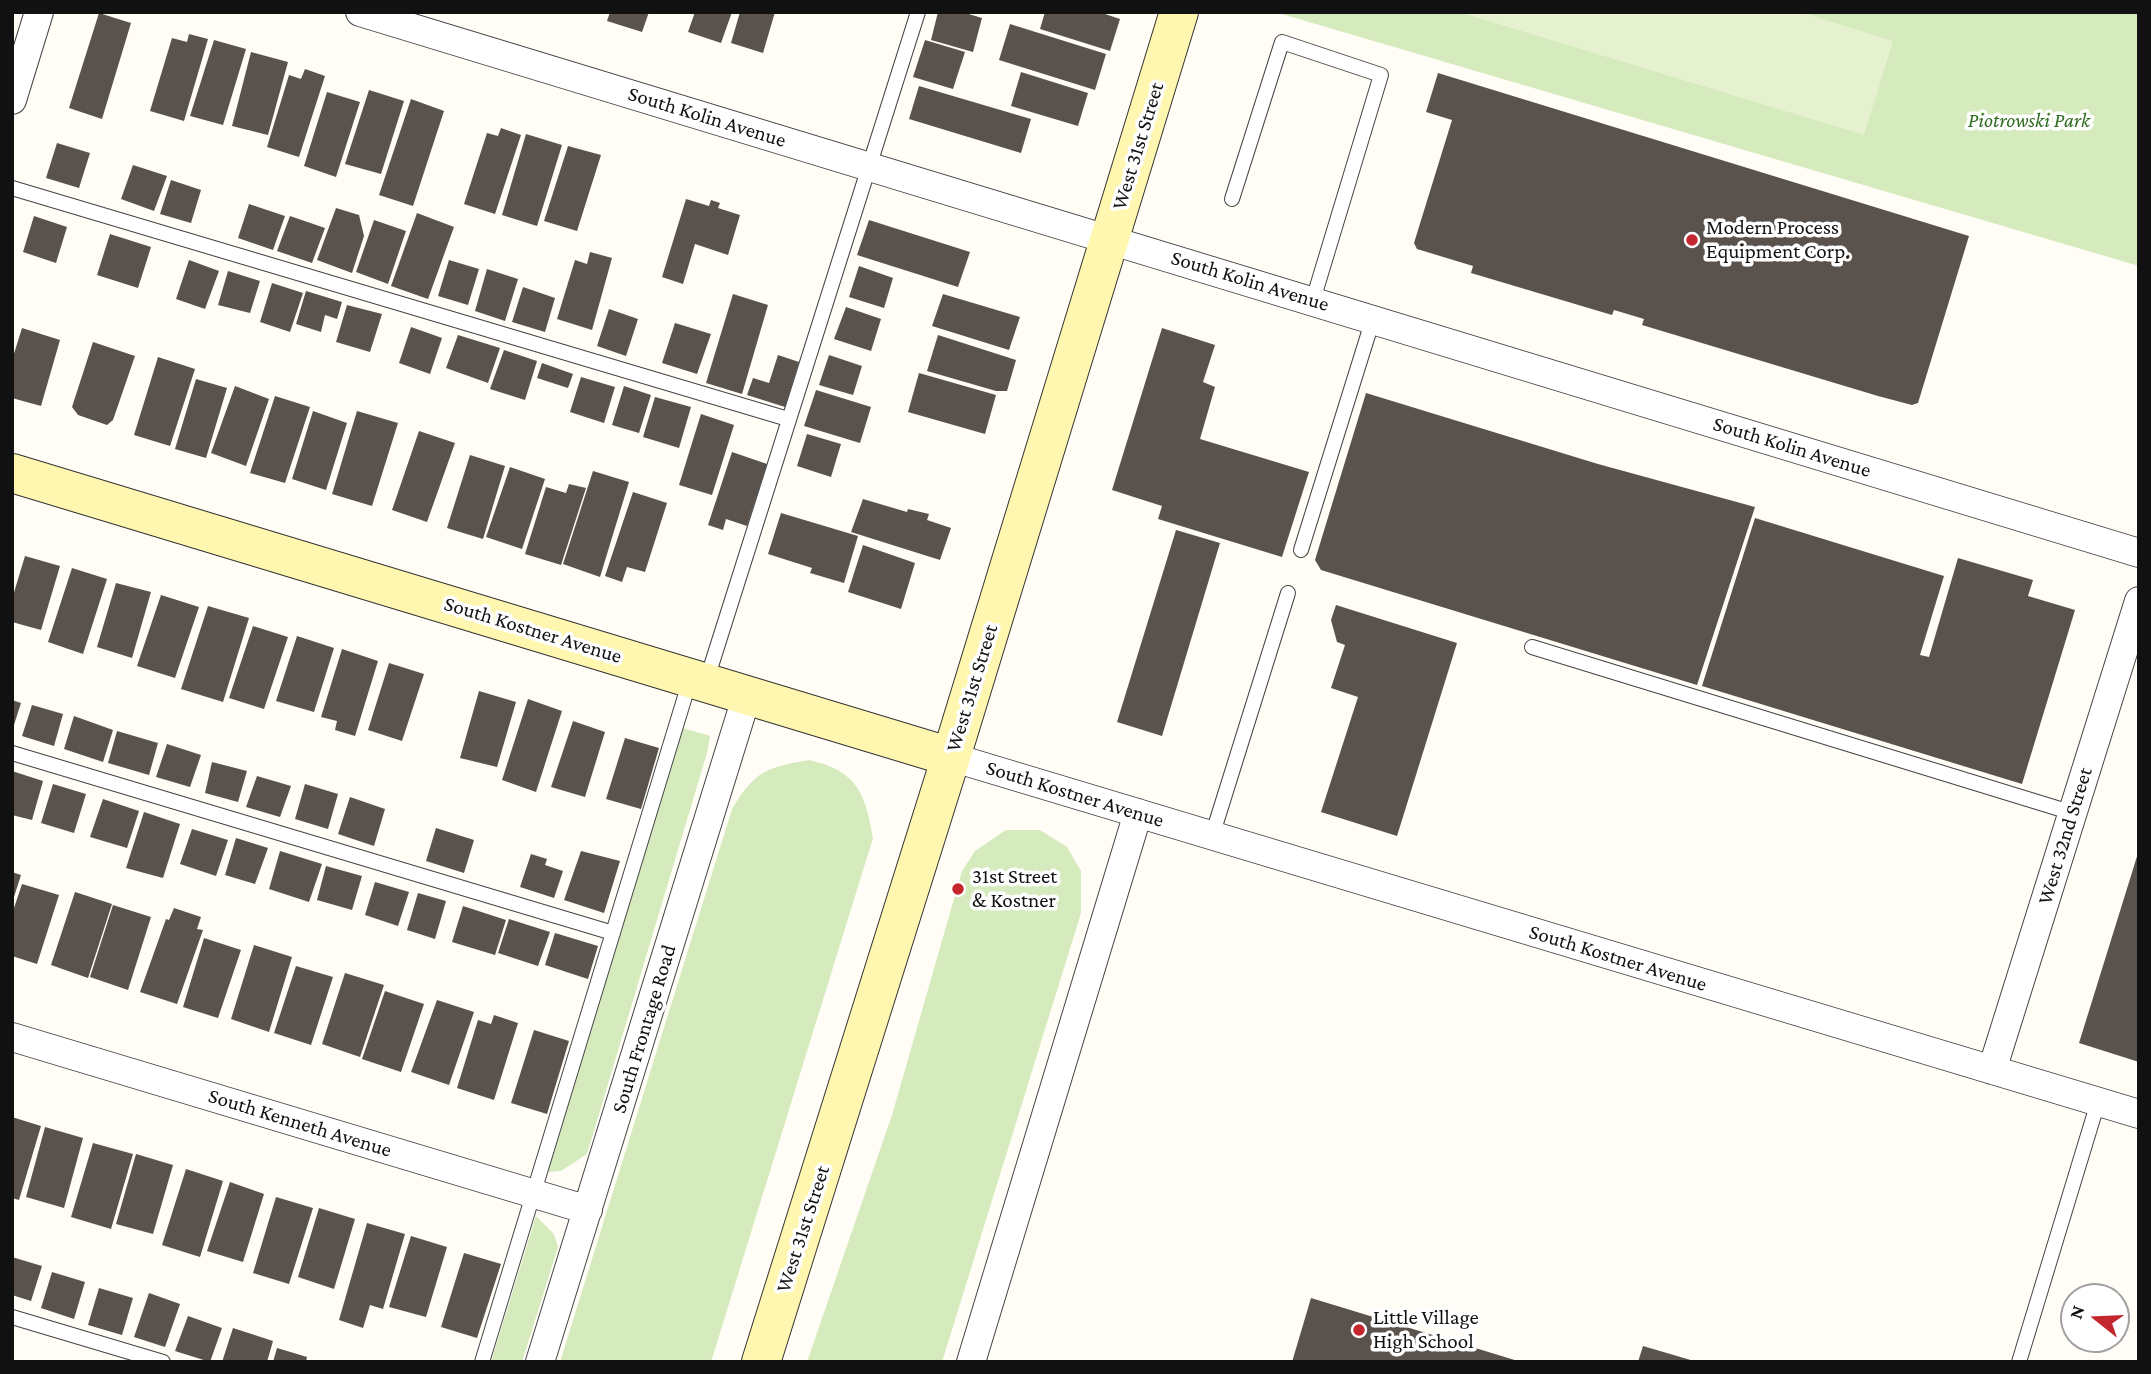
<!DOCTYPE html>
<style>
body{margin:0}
#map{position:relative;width:2151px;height:1374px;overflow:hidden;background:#fffdf5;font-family:"Crimson Pro",serif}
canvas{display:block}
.frame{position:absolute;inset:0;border:14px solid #111;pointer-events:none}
.north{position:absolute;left:2060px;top:1283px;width:70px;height:70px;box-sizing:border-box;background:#fff;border:2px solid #a0a0a0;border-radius:50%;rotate:288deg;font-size:19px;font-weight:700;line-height:28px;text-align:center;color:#111}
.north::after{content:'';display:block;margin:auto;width:24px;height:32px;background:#c4262e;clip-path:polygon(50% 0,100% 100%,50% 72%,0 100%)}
</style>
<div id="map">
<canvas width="2151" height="1374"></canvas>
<div class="frame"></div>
<div class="north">N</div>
</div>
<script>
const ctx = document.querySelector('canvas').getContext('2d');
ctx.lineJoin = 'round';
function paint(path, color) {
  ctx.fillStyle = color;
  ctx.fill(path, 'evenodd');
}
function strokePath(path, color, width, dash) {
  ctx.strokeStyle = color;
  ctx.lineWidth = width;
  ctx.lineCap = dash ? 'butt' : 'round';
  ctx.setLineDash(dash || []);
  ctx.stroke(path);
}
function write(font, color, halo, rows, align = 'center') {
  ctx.font = font + ' "Crimson Pro",serif';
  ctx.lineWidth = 7;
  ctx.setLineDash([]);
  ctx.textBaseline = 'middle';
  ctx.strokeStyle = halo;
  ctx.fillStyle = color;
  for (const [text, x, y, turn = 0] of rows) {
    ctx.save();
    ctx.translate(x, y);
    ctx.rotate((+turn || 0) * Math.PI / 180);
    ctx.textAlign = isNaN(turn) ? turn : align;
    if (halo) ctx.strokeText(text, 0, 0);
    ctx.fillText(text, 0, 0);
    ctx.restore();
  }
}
paint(new Path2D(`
 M1275,12h864v254z
 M683,728l27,8 -3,17 -120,401 -26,17 -13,1z
 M809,760c48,11 56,32 64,78l-162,524h-151l172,-553c23,-38 33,-41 77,-49z
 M1006,830h34l27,17 14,24v42l-139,449h-135l85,-247 70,-244 13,-20z
 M536,1216l18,18 4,13 -36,115h-31z`), '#d5ebbd');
paint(new Path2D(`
 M1459,12h341l93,29 -29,94z`), '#e6f2cf');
paint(new Path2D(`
 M610,12h39l-7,20 -35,-11z
 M695,12h37l-11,31 -33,-11z
 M740,12h35l-12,41 -32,-10z
 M938,12h24l20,6 -9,34 -42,-12z
 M1045,12h54l21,7 -10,32 -70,-22z
 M99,13l32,10 -29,96 -33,-11z
 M1010,24l96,30 -11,36 -96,-30z
 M189,34l19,5 -24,82 -34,-10 22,-73 15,4z
 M214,40l32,9 -23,76 -33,-9z
 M925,40l40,12 -12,37 -40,-12z
 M251,52l37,10 -20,73 -36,-9z
 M305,69l20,7 -26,81 -32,-10 22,-72 12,4z
 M1021,72l67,21 -10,33 -67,-20z
 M1438,73l531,163 -51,167 -6,2 -34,-9 -236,-71 2,-6 -30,-9 -2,5 -141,-42 2,-7 -56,-17 -3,-6 38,-123 -26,-8z
 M919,86l112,33 -10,34 -112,-34z
 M369,90l35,11 -23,73 -36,-10z
 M327,92l33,10 -24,75 -32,-11z
 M411,99l33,12 -31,95 -34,-11z
 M501,128l20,7 -26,79 -31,-10 23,-71 11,3z
 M526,134l36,11 -25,81 -35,-11z
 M57,143l33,10 -11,35 -33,-10z
 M568,146l33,9 -24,76 -33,-10z
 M133,165l34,11 -13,35 -33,-12z
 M171,180l30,10 -10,33 -31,-9z
 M686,199l23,7 2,-6 9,3 -2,5 22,7 -12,40 -33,-11 -12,40 -21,-7z
 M249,204l36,12 -12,34 -35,-12z
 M336,208l23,7 5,21 -12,37 -35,-13z
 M417,213l37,14 -26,72 -37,-13z
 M34,216l33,11 -11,36 -33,-11z
 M290,216l35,12 -13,35 -35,-12z
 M374,220l32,11 -18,53 -32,-12z
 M869,220l101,32 -12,35 -101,-32z
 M110,234l41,13 -13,41 -41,-13z
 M590,252l22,6 -20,72 -35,-11 18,-59 12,4z
 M189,260l30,11 -14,38 -29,-10z
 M449,260l30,9 -11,36 -30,-9z
 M859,266l34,12 -9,30 -35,-11z
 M487,269l31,10 -13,42 -30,-10z
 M228,271l32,10 -10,32 -32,-8z
 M272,283l31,10 -13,39 -30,-10z
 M523,287l32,11 -10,34 -33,-10z
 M306,291l36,11 -5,17 -12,-4 -4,17 -25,-8z
 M733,294l35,11 -26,89 -36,-11z
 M943,294l77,23 -11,33 -77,-24z
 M347,305l35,9 -12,38 -34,-10z
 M846,307l35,12 -10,32 -37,-12z
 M609,309l29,10 -12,37 -29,-10z
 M675,323l36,11 -14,40 -35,-11z
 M411,327l31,11 -12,36 -31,-11z
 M22,328l38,12 -19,66 -29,-8v-38z
 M1162,328l53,17 -12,37 12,5 -15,52 109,33 -27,85 -124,-38 4,-13 -50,-16z
 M458,335l42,13 -12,35 -42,-15z
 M938,335l78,25 -9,31h-11l-69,-20z
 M93,342l42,14 -22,64 -6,5 -29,-10 -6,-8z
 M504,350l33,11 -12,39 -35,-11z
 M778,355l21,7 -14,45 -38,-12 6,-17 16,5z
 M829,355l33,11 -9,29 -34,-10z
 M158,357l37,12 -25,77 -36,-11z
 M542,363l31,11 -5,14 -31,-10z
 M919,373l77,22 -11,39 -77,-22z
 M581,377l34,10 -11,36 -34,-11z
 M196,379l31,9 -21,70 -31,-9z
 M235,386l34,13 -23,67 -35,-13z
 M624,386l27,9 -12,38 -27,-8z
 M816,390l55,17 -11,36 -56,-17z
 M1366,393l232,71 157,43 -58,178 -376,-115 -6,-10z
 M275,396l35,11 -25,76 -35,-10z
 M655,397l36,10 -12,41 -36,-11z
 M313,411l34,12 -21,67 -34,-11z
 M357,411l41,12 -26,83 -40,-12z
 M701,414l33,11 -22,70 -33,-10z
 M419,431l36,12 -28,79 -35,-12z
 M807,434l34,10 -10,33 -34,-11z
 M732,452l35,12 -20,62 -21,-7 -3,11 -15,-5z
 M470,455l35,11 -22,73 -36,-11z
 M510,467l35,12 -23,70 -36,-12z
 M593,471l36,11 -29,95 -37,-13z
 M569,484l17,4 -25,77 -36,-11 21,-67 20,6z
 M633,492l34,11 -22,69 -18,-5 -5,15 -17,-6z
 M863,499l44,13 1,-3 21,5 -2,6 24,8 -11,32 -89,-28z
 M781,513l77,23 -14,47 -34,-10 2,-5 -44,-14z
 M1755,518l189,58 -24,79 9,2 29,-99 75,22 -5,16 47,14 -53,174 -320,-98z
 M1176,530l44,13 -58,193 -45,-14z
 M863,545l52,18 -14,46 -53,-17z
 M25,556l35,10 -19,64 -29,-8v-23z
 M72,568l35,11 -24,75 -35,-12z
 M116,583l35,9 -19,66 -35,-11z
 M161,595l38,12 -24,71 -38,-12z
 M1336,605l121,38 -60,193 -76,-24 37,-115 -27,-9 14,-43 -8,-3 -6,-22z
 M208,606l41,12 -26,84 -42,-13z
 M253,626l35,11 -24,72 -35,-11z
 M297,636l37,12 -20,64 -38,-11z
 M342,649l36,12 -23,75 -20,-6 2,-9 -16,-4z
 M389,663l35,11 -22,67 -34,-11z
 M479,691l37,11 -19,65 -37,-9z
 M528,699l34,12 -26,81 -34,-12z
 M12,700l9,3 -8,25h-1z
 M32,705l31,9 -9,32 -32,-10z
 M74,716l39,14 -10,32 -39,-13z
 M573,721l32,11 -20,65 -34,-10z
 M117,731l41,12 -9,32 -41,-12z
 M625,738l34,10 -18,61 -35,-10z
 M167,744l34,11 -11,32 -34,-10z
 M212,762l35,9 -9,31 -33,-9z
 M12,771l31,10 -11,39 -20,-5z
 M257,776l34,10 -11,31 -34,-10z
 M53,784l33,10 -12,39 -33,-10z
 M305,784l33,10 -10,35 -33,-10z
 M350,797l35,12 -11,37 -36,-12z
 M103,799l36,12 -12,37 -37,-11z
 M144,812l36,12 -17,54 -37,-10z
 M436,828l38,12 -10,33 -38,-12z
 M192,829l36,11 -12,36 -36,-12z
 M236,838l32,10 -13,36 -30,-9z
 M2139,850v212l-60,-19z
 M280,851l42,13 -13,38 -40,-13z
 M581,851l39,10 -16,52 -40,-13z
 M531,854l16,5 -2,6 18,6 -9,27 -34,-11z
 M326,866l36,10 -10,34 -35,-10z
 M12,872l9,3 -8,25h-1z
 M375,882l34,10 -11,34 -33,-11z
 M22,884l37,11 -22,69 -25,-8v-42z
 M75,892l37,12 -24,74 -37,-13z
 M418,893l28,8 -11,38 -28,-9z
 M113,905l38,12 -23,73 -38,-13z
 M463,906l43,14 -11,35 -43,-13z
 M174,908l27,9 -4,12 6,1 -26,74 -37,-12 26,-73 3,1z
 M509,919l41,13 -12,34 -40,-13z
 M555,933l43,13 -10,33 -43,-14z
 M204,938l37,12 -23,68 -35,-11z
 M254,945l38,12 -23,75 -38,-13z
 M296,966l37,11 -22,68 -37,-12z
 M345,973l39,12 -24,72 -38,-13z
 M385,991l39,13 -23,68 -39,-13z
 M437,1000l37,12 -25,73 -38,-13z
 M494,1015l24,8 -24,77 -37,-12 21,-68 13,4z
 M534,1030l35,11 -22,73 -36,-11z
 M12,1117l29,9 -22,74 -7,-2z
 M45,1127l38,11 -19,70 -38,-11z
 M93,1143l40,11 -22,75 -40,-12z
 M136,1154l37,11 -20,69 -37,-10z
 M186,1169l37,12 -23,76 -38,-12z
 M230,1182l34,12 -21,68 -36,-11z
 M276,1197l37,11 -24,76 -36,-11z
 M319,1208l36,11 -21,70 -36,-12z
 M367,1223l38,11 -22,75 -13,-4 -7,23 -24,-8z
 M411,1236l36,11 -21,70 -37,-10z
 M464,1253l37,11 -24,74 -36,-11z
 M12,1257l30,9 -11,35 -19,-6z
 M52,1272l33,10 -11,37 -33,-11z
 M99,1288l34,10 -11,37 -34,-10z
 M149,1293l31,11 -15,43 -31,-10z
 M1311,1298l207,63v1h-226z
 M188,1316l34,12 -12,34 -35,-11z
 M233,1328l40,13 -6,21h-45z
 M1643,1346l51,15v1h-56z
 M277,1348l30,9 -1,5h-33z`), '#5a524d');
const lane = new Path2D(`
 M12,188l776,231
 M1232,199l50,-157 99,33 -68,225
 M1301,550l72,-231
 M1532,647l541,166
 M706,682l212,-670
 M12,753l601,180
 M1212,836l76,-243
 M12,1317l151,45
 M482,1362l208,-682
 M2019,1362l79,-260`);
const street = new Path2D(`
 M360,12l1779,541
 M12,100l27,-88
 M951,757l1188,357
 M12,1037l576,173
 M1992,1070l147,-469
 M540,1362l207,-667
 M971,1362l167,-549`);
const secondary = new Path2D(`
 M12,473l939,284
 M761,1362l190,-605 228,-745`);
strokePath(lane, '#444', 16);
strokePath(street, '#444', 30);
strokePath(secondary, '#333', 40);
strokePath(lane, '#fff', 14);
strokePath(street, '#fff', 28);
strokePath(secondary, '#fff6b0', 38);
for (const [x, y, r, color] of [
 [1692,240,7,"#c4262e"],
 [958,889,7,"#c4262e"],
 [1359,1330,7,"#c4262e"]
]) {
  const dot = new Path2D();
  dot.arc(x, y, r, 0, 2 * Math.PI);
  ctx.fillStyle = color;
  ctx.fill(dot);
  strokePath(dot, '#fff', 2.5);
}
write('21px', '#111', '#fff', [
 ["South Kolin Avenue",707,117,17],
 ["West 31st Street",1138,146,-73],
 ["South Kolin Avenue",1250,281,17],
 ["South Kolin Avenue",1792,447,17],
 ["South Kostner Avenue",533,630,17],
 ["West 31st Street",972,688,-73],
 ["South Kostner Avenue",1075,794,17],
 ["West 32nd Street",2065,836,-73],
 ["South Kostner Avenue",1618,958,17],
 ["South Frontage Road",644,1029,-73],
 ["South Kenneth Avenue",300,1123,17],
 ["West 31st Street",803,1229,-72]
]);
write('italic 21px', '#2f6b1f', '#fff', [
 ["Piotrowski Park",2029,121]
]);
write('21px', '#111', '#fff', [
 ["Modern Process",1706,228],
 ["Equipment Corp.",1706,252],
 ["31st Street",972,877],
 ["& Kostner",972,901],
 ["Little Village",1373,1318],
 ["High School",1373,1342]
], 'left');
</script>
